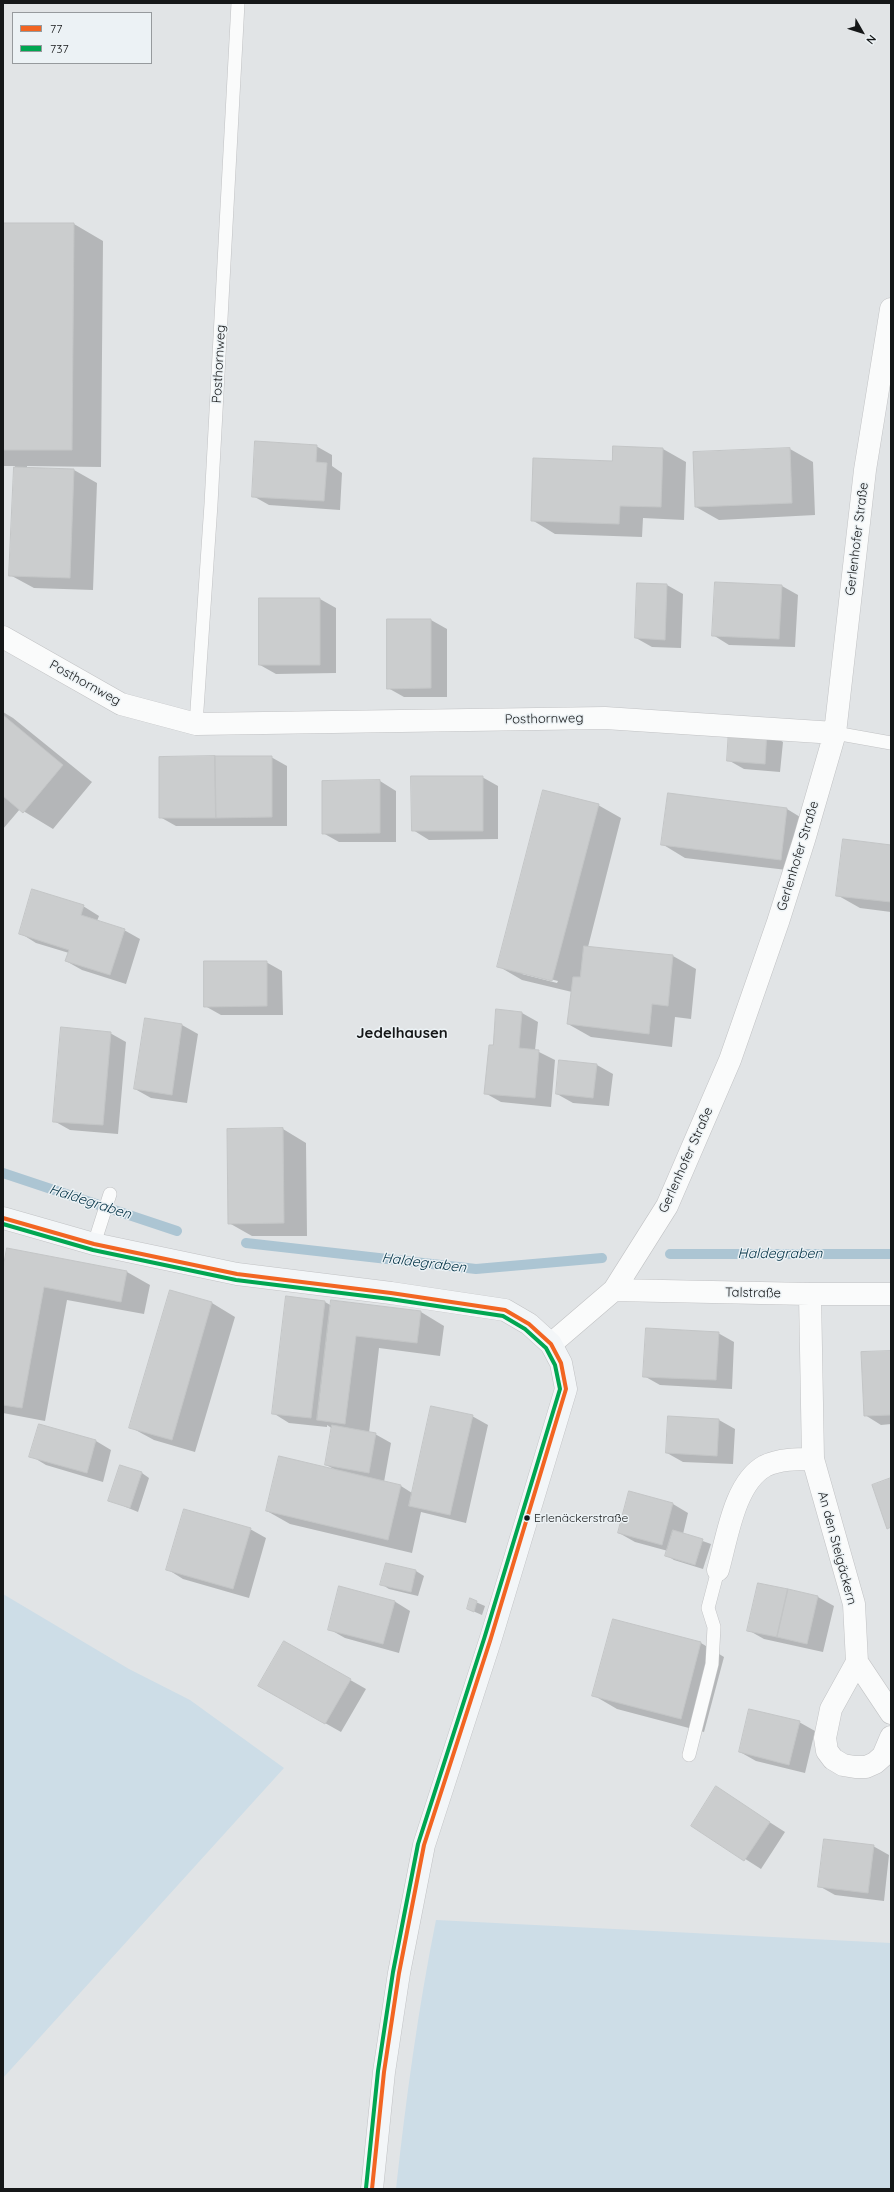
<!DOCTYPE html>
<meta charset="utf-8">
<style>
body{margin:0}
#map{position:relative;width:894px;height:2192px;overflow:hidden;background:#e1e4e6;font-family:Quicksand,sans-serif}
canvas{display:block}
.frame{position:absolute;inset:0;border:4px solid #151718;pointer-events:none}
.legend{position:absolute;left:12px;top:12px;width:140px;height:52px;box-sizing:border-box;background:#ecf2f5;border:1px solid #969a9d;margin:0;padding:5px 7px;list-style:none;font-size:12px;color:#151718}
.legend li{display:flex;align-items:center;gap:8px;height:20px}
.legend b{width:20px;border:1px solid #969a9d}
.north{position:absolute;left:842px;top:12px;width:40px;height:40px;-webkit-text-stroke:3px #ecf2f5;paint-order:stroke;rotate:129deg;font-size:11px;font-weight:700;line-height:16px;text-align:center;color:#151718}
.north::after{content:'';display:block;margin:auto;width:14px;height:18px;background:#151718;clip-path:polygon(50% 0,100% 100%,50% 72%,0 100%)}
</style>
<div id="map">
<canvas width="894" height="2192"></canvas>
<div class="frame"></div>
<ul class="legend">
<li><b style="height:5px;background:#f26522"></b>77</li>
<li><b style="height:5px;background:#00a651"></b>737</li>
</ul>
<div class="north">N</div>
</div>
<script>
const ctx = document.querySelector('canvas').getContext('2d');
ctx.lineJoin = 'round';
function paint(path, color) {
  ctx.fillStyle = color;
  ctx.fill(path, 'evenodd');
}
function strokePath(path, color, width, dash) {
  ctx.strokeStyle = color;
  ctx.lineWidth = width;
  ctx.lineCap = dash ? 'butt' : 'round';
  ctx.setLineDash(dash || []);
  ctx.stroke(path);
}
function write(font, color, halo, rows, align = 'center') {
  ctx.font = font + ' Quicksand,sans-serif';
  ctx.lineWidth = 3;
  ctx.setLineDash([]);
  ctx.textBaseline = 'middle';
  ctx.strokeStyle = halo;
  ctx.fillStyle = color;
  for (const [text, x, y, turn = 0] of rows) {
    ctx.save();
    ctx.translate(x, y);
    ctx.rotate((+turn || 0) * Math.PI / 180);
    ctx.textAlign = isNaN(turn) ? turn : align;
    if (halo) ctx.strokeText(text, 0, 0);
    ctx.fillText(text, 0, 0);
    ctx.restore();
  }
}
paint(new Path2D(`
 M3,1594l126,75 61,31 94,68 -281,310z
 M436,1920l455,23v246h-495c10,-90 22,-180 40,-269z`), '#cddde7');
paint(new Path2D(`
 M3,224h71l29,17 -2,226 -74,-1v2l47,2 23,13 -4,107 -59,-2 -24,-13 5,-109h-12z
 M316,446l16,9v11l10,7 -2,37 -71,-5 -16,-9z
 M614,447l49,2 23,13 -2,58 -41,-2 -1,19 -87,-3 -23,-14 81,-58z
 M790,449l23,13 2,53 -96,5 -23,-13z
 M667,585l16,9 -2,54 -29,-1 -16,-9z
 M782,586l16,9 -3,52 -66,-2 -16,-10z
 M260,599h60l16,9v65l-60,1 -16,-9z
 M431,620l16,9v68h-43l-16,-9z
 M3,712l10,6 79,64 -39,47 -33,-20 -17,20z
 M767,732l16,10 -3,30 -36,-3 -16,-9z
 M271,757l16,9v60h-111l-16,-9z
 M482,777l16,9v53l-69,1 -16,-10z
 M380,781l16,10v51h-57l-16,-9z
 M668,794l119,15 23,14 -6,49 -119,-14 -23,-14z
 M598,805l23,13 -33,129 85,9 23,13 -5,50 -16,-2 -3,30 -81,-10 -23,-13 4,-32 -50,-12 -24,-14zM522,972l36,9 -1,2 -35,-9z
 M891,846v66l-31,-4 -23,-13z
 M83,906l16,10 -2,5 27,9 16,9 -14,45 -44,-14 -16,-9 3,-8 -33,-10 -16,-10z
 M266,962l16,9 1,44h-62l-16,-9z
 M497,1010l25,3 16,9 -3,28 20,10 -4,47 -50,-5 -16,-9 9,-47z
 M182,1025l16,9 -11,69 -36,-5 -16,-9z
 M110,1033l16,9 -8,92 -48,-4 -16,-9z
 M597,1065l16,9 -4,32 -36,-3 -16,-9z
 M283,1129l23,14 1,93h-55l-23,-13 -1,-93z
 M127,1272l23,13 -6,29 -77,-14 -22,121 -42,-8v-138z
 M171,1291l41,12 23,14 -40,135 -41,-12 -24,-13z
 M287,1297l38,5 7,4v-4l89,10 23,14 -4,30 -61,-8 -10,85 6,1 16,9 -7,39 17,4 11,7 60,-77 16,9 -22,98 -45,-11 -9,41 -122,-29 -23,-13 69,-41 -10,-5 7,-36 -6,-4v2l-38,-4 -16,-10z
 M718,1333l16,9 -2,47 -72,-4 -16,-9z
 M891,1352v72l-10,1 -16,-10z
 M719,1420l16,9 -2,35 -50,-2 -16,-9z
 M96,1441l15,9 -8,32 -57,-17 -15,-9z
 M142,1473l7,5 -11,34 -29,-12z
 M673,1504l15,9 -5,21 28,10 -8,25 -29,-9 -8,-5 2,-4 -33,-9 -16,-9z
 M250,1529l16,9 -17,60 -66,-19 -16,-10z
 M386,1565l30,6 8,5 -6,20 -29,-7 -8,-5z
 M818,1597l16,9 -11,46 -59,-13 -16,-9z
 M471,1600l14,6 -3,9 -14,-6z
 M394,1601l16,10 -11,42 -54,-15 -16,-9z
 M614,1620l87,23 23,14 -20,75 -87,-23 -24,-14z
 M284,1642l82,47 -25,43 -82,-46z
 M799,1722l16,9 -10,42 -49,-12 -16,-9z
 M716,1788l69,44 -24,37 -69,-44z
 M873,1846l16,9 -5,46 -49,-6 -16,-9z`), '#0003');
strokePath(new Path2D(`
 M3,1173l174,58
 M246,1243l230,26 126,-11
 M670,1254h221`), '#acc5d3', 10);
const building = new Path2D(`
 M3,223h71l-2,227h-69z
 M255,441l62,4 -1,17 11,1 -3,38 -72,-4z
 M613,446l50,2 -2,59 -41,-1 -1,18 -88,-3 2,-63 79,3z
 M790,448l2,55 -97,4 -2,-55z
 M14,467l60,2 -4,109 -61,-2z
 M715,582l67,3 -3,54 -67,-3z
 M637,583l30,1 -2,56 -30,-2z
 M259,598h61v67h-61z
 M387,619h44v69l-44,1z
 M3,715l60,50 -40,48 -20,-17z
 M729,729l38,2 -2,33 -38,-3z
 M215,756h57v61l-56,1z
 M215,756l1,62h-57v-61z
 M411,776h72v55h-71z
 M380,780v53l-58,1v-53z
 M543,790l56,14 -47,177 -55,-14z
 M668,793l119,15 -6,52 -120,-15z
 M843,839l48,6v57l-55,-6z
 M32,889l52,16 -3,10 44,14 -15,46 -45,-14 4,-11 -50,-16z
 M584,946l89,9 -5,51 -16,-2 -3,30 -82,-10 6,-47h7z
 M204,961h63v45l-63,1z
 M496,1009l26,3 -3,36 20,2 -4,48 -51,-4 5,-49h4z
 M145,1018l37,6 -10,71 -38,-6z
 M61,1027l50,5 -8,93 -50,-3z
 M559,1060l38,4 -4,34 -37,-4z
 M283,1128l1,95 -56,1 -1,-95z
 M7,1248l120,23 -6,31 -77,-15 -22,121 -19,-3v-136z
 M170,1290l42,12 -40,138 -43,-12z
 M286,1296l39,5 -14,117 -39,-4z
 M331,1300l90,11 -4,32 -61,-7 -11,88 -28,-4z
 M646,1328l73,4 -3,48 -73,-3z
 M891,1351v64l-27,1 -3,-64z
 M431,1406l42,9 -23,100 -41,-9z
 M668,1416l51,3 -2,37 -51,-3z
 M39,1424l57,16 -9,33 -58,-16z
 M332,1425l44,8 -7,40 -44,-8z
 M279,1456l122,29 -13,55 -122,-29z
 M120,1465l22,7 -12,36 -22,-7z
 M891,1478v49l-4,2 -15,-44z
 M629,1491l44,12 -11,42 -44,-12z
 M184,1509l67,19 -18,61 -67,-19z
 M673,1530l30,9 -8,26 -30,-9z
 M386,1563l30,7 -5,22 -31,-7z
 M758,1583l30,6 -11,48 -30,-6z
 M339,1586l56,15 -12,43 -55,-14z
 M788,1589l30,7 -11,48 -30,-7z
 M470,1598l7,3 -3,11 -7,-3z
 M613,1619l88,23 -20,77 -89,-23z
 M284,1641l67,38 -26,45 -67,-38z
 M749,1709l51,12 -11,44 -50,-13z
 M716,1786l54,36 -26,39 -53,-35z
 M824,1839l50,6 -6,48 -50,-6z`);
paint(building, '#cbcdce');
strokePath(building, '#c3c5c6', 1);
const lane = new Path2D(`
 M196,724l15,-220 27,-501
 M835,733l56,10
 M94,1244l16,-50
 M689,1755l23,-91 2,-37 -6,-19 10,-38`);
const street = new Path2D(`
 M3,637l118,67 75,20 409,-6 230,15
 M614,1290l196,4h81
 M810,1294l3,165 41,145 3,58 -26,47 -6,29 2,13 6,8 10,6 12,2h11l9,-4 8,-7 8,-19
 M551,1344l63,-54 53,-84 63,-146 48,-138 26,-82 31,-107 30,-263 26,-161
 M718,1570c9,-31 16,-87 47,-104 14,-7 32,-7 48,-7
 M857,1662l34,51`);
const secondary = new Path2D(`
 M3,1218l91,26 143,30 154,19 114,17 24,14 22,20 10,19 5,26 -76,252 -66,204 -25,128 -15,99 -12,117`);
strokePath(lane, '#c1c2c4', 14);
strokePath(street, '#c1c2c4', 23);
strokePath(secondary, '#c1c2c4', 23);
strokePath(lane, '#fafbfb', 13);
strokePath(street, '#fafbfb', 22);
strokePath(secondary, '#f3f6f8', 22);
strokePath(new Path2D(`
 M3,1218l91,26 143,30 154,19 114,17 24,14 22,20 10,19 5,26 -76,252 -66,204 -25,128 -15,99 -12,117`), '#f26522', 4);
strokePath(new Path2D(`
 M3,1224l90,26 143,30 154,19 113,17 22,13 21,19 9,17 5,24 -76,250 -66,205 -25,128 -15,99 -12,117`), '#00a651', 4);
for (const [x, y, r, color] of [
 [527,1518,3.5,"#151718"]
]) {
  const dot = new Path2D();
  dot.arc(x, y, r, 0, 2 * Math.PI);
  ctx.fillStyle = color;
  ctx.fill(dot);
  strokePath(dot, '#ecf2f5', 1.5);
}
write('12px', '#151718', '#ecf2f5', [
 ["Erlenäckerstraße",534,1518]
], 'left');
write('13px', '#151718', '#ecf2f5', [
 ["Posthornweg",219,364,-87],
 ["Gerlenhofer Straße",857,539,-83],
 ["Posthornweg",85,683,29],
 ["Posthornweg",544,719,-1],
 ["Gerlenhofer Straße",798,856,-73],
 ["Gerlenhofer Straße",686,1160,-66],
 ["Talstraße",753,1293,1],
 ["An den Steigäckern",837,1548,75]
]);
write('italic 14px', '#003145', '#ecf2f5', [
 ["Haldegraben",90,1202,18],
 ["Haldegraben",780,1254],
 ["Haldegraben",424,1263,7]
]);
write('bold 15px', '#151718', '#ecf2f5', [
 ["Jedelhausen",402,1033]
]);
</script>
